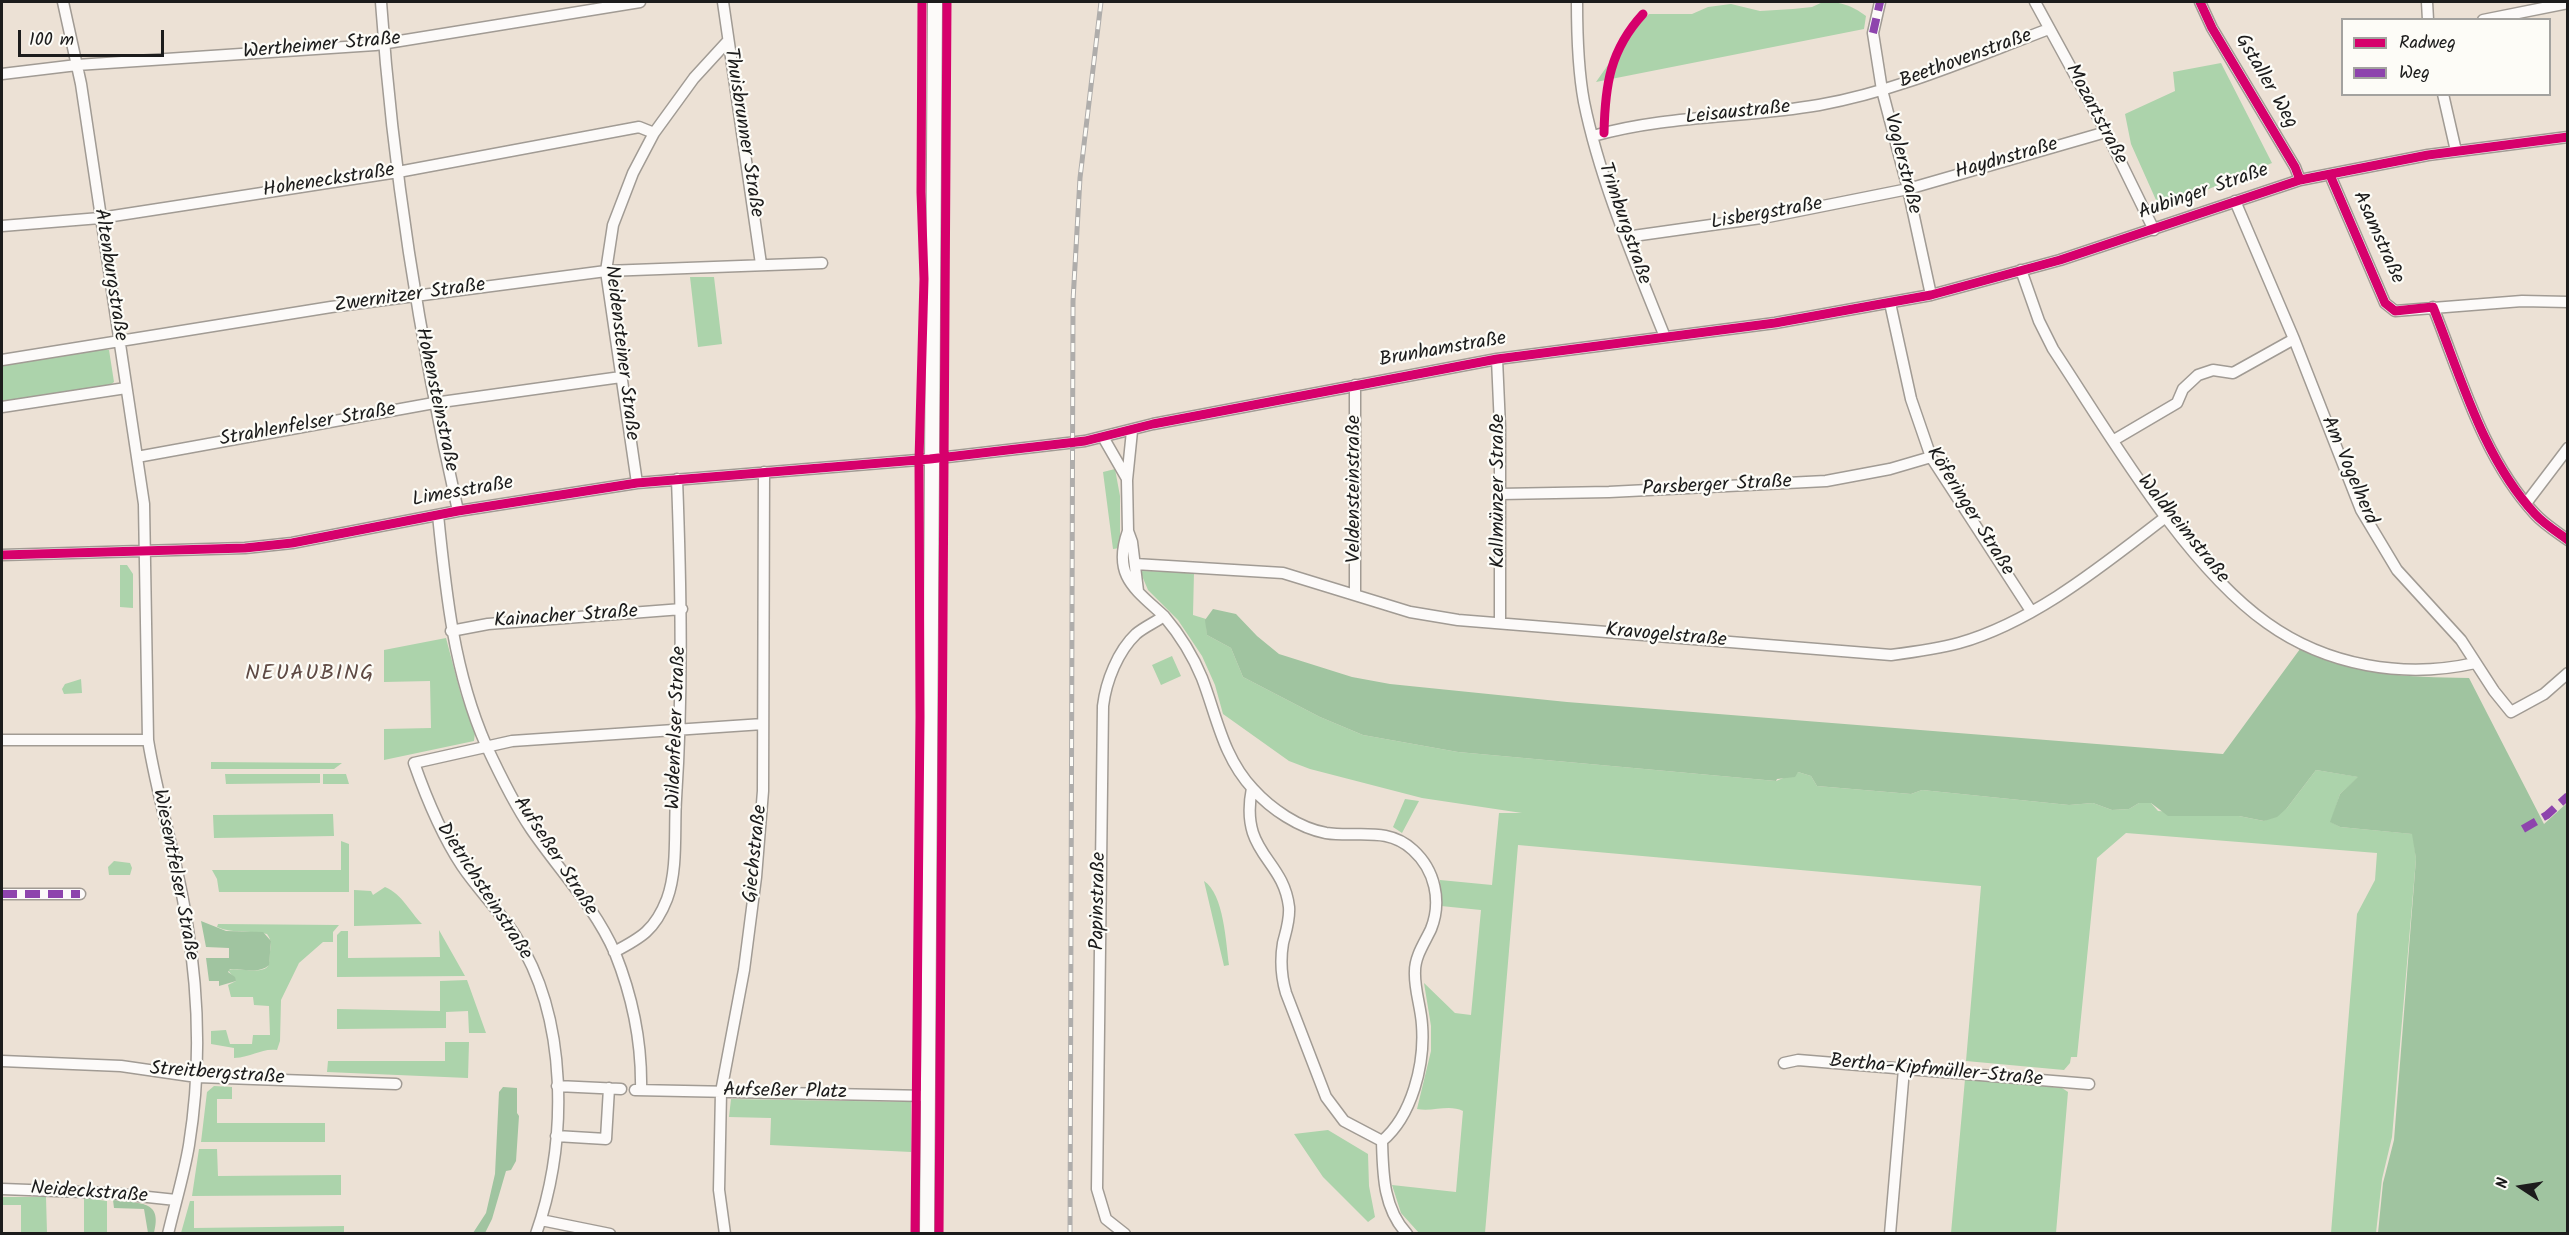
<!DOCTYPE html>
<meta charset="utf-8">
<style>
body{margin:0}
#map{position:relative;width:2569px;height:1235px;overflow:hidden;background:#ece1d5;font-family:Kalam,sans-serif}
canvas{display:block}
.frame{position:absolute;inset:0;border:3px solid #1c1c1c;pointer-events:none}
.legend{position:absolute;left:2341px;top:18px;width:210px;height:78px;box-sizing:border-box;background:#fdfcf7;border:2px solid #a3a29f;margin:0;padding:8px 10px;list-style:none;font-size:18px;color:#1c1c1c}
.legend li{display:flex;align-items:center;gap:12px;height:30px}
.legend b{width:30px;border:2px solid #a3a29f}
.north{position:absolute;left:2491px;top:1157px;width:60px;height:60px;-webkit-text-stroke:4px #fdfcf7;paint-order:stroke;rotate:282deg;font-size:16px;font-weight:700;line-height:24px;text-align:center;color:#1c1c1c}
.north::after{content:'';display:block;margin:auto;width:21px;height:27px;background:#1c1c1c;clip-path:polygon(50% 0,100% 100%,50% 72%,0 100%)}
.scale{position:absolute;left:18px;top:30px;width:146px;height:27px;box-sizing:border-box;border:3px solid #1c1c1c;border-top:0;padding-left:8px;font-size:18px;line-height:21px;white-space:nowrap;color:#1c1c1c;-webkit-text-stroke:4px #fdfcf7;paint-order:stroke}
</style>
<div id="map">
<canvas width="2569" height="1235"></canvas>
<div class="frame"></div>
<ul class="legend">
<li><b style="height:8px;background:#d6006c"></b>Radweg</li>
<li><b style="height:8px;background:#8e44ad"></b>Weg</li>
</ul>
<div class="north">N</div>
<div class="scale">100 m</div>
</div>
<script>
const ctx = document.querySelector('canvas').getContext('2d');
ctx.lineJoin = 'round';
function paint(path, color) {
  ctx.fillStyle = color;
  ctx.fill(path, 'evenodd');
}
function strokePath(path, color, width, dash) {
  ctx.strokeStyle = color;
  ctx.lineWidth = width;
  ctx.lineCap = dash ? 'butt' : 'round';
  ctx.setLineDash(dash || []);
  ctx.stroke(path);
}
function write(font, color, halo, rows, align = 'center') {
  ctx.font = font + ' Kalam,sans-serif';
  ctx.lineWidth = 4.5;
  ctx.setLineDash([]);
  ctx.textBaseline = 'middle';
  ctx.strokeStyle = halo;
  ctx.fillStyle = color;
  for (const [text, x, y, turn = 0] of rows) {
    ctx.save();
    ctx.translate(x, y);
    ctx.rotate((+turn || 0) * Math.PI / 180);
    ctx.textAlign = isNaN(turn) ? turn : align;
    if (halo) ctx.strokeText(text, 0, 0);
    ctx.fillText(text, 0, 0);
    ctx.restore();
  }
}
paint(new Path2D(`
 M1823,2c19,0 28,3 43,14l-2,13 -268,53 33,-47 20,-21h43l16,-7 23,-3 29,7 33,-2 19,-2z
 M2221,63l51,100 -112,46 -29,-65 -6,-30 50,-23 -2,-19z
 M690,277h24l8,67 -24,3z
 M103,349l6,1 5,32 -4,3 -108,16v-37z
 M1115,469l5,27v52l-7,1 -10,-77z
 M120,565h7l6,9v34l-13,-1z
 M1140,571l54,1 -1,43 13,4 1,16 24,13 12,29 77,40 43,18 95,17 318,29 22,-9 13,4 6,10 94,8 11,-4 147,15 24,-2 19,7 17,-1 10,-6h12l7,8 81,5 25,5 23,-13 29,-38 43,7 -19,17 -9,28 9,5 73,7 3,25 -24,278 -10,42 -6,54h-45l26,-319 18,-34 2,-27 -251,-20 -29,25 -20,199h-6l-1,6 -6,7 -98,-9 15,-175 -463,-41 -33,388h-66l-18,-20 -9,-28 64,7 7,-81c-14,-7 -30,1 -46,-2l14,-58v-25l-7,-43 31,30 16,2 10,-105 -40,-4 -1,-26 52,5 7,-72h23l-100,-15 -112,-29 -21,-8 -66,-47 -8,-29 -13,-29 -24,-36 -30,-30z
 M446,638l15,57 14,37 -1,9 -90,19v-31l47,-1 -1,-47 -46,1v-32z
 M1172,656l9,20 -20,9 -9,-20z
 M81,679l1,14 -18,1 -2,-5 3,-5z
 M211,762l131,1 -8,6h-123z
 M225,774h95v9l-94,1z
 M323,774h23l3,10h-26z
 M1405,799l14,2 -17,32 -9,-6z
 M333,814l1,22 -120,2 -1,-23z
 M341,841l8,3v48h-130l-2,-13 -5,-9h129z
 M114,861l16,2 2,5 -2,7h-21l-1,-8z
 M1204,881c20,13 22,62 25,84l-5,1z
 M385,887c18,8 24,24 37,37l-68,2v-36l17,1 2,4z
 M218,924l121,1 -6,7v10h-10l-24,21 -18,37 -1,41 -3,9c-16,-2 -24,7 -43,8v-10l-23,-4v-13l15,-1 4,14h22l1,-9h17l-1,-29 -15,-1 -1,-8h-22l-3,-12 8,-4 -8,-11c8,-3 34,5 40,-4 2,-4 1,-10 2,-14 1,-8 2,-11 -3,-18 -18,-4 -33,0 -50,-7z
 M439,930l26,46 -128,1v-42l4,-4h7v27l92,-1z
 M467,980l19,53h-17l-1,-22 -22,1v16l-109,1v-20l103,2v-30z
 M445,1042h24l-1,36 -141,-6 1,-11h117z
 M1965,1079l97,9 6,4 -12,141h-105z
 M214,1086l18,1v12h-15v24h108v19h-124l6,-50z
 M731,1099l180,3v50l-141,-7 1,-27 -42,-1z
 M1328,1130l40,24 1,32 6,31 -7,5 -45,-45 -29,-43z
 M199,1149h18l1,27 123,-1v20l-149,1z
 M2,1197h44l1,36h-26v-28h-19z
 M84,1198l23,3v32h-23z
 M190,1201h4v27l150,-2v7h-163z`), '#acd3ab');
paint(new Path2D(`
 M1213,609l23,5 21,22 22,18 73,23 38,7 177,18 656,52 77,-105c64,27 102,28 169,29l75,146 23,-21v430h-189l5,-50 11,-43 22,-281 -4,-25 -72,-7 -10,-5 10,-28 18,-17 -42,-7 -29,38 -10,9 -13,4 -25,-5h-71l-17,-13h-12l-10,6 -17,1 -19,-7 -24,2 -147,-15 -11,4 -94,-8 -6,-10 -13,-4 -3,5 -18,2 -1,2 -318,-29 -95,-17 -43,-18 -77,-40 -12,-29 -24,-13 -2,-15z
 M201,921l25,10 37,1 8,9 -2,24c-11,10 -27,3 -39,4l-2,3 7,5 1,4 -17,5v-5h-10l-3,-23h23v-10l-23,-1z
 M503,1087l14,1v25l2,3 -3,45 -5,9 -5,1 -14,48 -7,14h-12l13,-20 9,-39 4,-82z
 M113,1200c26,4 50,-1 41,33h-6l-4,-24 -30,-1z`), '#a0c4a0');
const minor = new Path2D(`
 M63,2l18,82 63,420 4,236c10,62 30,121 39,183 12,73 14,148 2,222 -5,30 -14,59 -21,89
 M381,2c12,172 39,341 77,509
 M723,2l38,262
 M1577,2c0,32 1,68 7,100 16,79 51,160 81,235
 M1880,2l-7,31 9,57 26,99 23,106
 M2035,2l71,130 48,98
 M2200,2l12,26 83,139 5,13
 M2427,2l1,18
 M2483,20l85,-17
 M2,74l75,-9 298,-20 265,-43
 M2443,94l13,57
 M1593,136c73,-21 151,-18 226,-31 79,-14 155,-48 230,-76
 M2330,175l55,128 10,8 127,-10 46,1
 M2235,201l59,138 67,171 36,60 64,70 33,51 17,21 33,-18 24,-21
 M2,226l98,-8 298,-46 241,-45 15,6
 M1626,237l142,-20 140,-28 198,-57
 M2021,270l18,51 14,28c57,86 131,215 214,274 60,43 137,56 208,40
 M1890,303l21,96 20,58 100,154
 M2433,307c28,70 50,151 102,207 9,10 22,18 33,26
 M1497,359l3,68v196
 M2,360l329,-53 275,-36 216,-8
 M1355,385v208
 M2,407l124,-19
 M1132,431l-5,49 1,51 4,11 6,49
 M1103,437l23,40
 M2114,440l63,-37 6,-14 15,-14 15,-5 20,3 61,-34
 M137,457l297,-54 187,-26
 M637,483l-31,-212 7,-46 20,-52 21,-40 40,-55 33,-36
 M1500,494l109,-2 217,-11 64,-12 41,-12
 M2527,502l41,-54
 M438,515c8,79 16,157 48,230 13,28 28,59 45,84 28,41 64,78 84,124 18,45 27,89 26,137
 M2,555l243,-7 47,-5 166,-32 179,-28 293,-24 155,-18 68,-17 344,-65 278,-36 156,-28 129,-35 240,-80 128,-25 140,-18
 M1135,564l148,9 127,39 48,8 433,35c23,-3 46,-6 68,-12 77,-22 145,-79 208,-127
 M1164,616c16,19 29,40 38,62 15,39 21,79 51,111 18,20 46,39 73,44 31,5 61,-7 87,17 22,20 29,51 18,79 -6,13 -16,27 -16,42 -1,18 6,36 7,54 3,39 -10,91 -40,116
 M451,631l37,-7 194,-15
 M2,740h146
 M1252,788c-13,66 31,69 37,119 1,13 -3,24 -6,36 -3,18 -2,33 3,50l40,104 18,24 38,20
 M2,894h78
 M614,952c27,-14 41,-22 53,-53 11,-30 7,-68 9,-100 7,-107 5,-213 1,-320
 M2,1061l119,5 76,11 199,7
 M1784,1063l14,-3 291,24
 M557,1086l64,3
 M635,1090l293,6
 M556,1136l50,3 3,-51
 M1382,1141c1,33 1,67 25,93
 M2,1189l108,4 66,7
 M541,1220l69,14
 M536,1234c32,-92 33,-216 -21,-299 -16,-25 -37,-45 -53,-69 -21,-32 -35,-66 -48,-103l98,-22 251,-17
 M725,1234l-6,-44 2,-98 23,-122 12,-93 7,-86 1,-319
 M1125,1234l-19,-15 -9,-30 6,-483c3,-25 15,-55 33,-72 8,-7 20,-12 28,-18 -29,-27 -52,-40 -36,-85
 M1890,1234l14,-165`);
const major = new Path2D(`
 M927,1234l8,-1232`);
strokePath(minor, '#a19b94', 13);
strokePath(major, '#a19b94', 16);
strokePath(minor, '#fcfaf9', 10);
strokePath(major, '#fcfaf9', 14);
const rail = new Path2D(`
 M1070,1234l3,-933 7,-123 21,-176`);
strokePath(rail, '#afadab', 5);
strokePath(rail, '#fdfcf7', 3, [9]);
strokePath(new Path2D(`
 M1873,33l7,-31
 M2523,829l24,-14 21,-19
 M2,894h78`), '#8e44ad', 8, [15, 8]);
strokePath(new Path2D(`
 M2200,2l12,26 83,139 5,13
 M1604,133c1,-48 6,-83 39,-119
 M2330,175l55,128 10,8 38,-4c28,70 50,151 102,207 9,10 22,18 33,26
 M2,555l243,-7 47,-5 166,-32 179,-28 293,-24 155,-18 68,-17 344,-65 278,-36 156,-28 129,-35 240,-80 128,-25 140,-18
 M915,1234l5,-517 -1,-257 5,-181 -3,-87 1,-190
 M939,1234l8,-1232`), '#d6006c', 9);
write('20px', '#1c1c1c', '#fdfcf7', [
 ["Wertheimer Straße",322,47,-5],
 ["Beethovenstraße",1966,60,-20],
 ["Gstaller Weg",2265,82,60],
 ["Leisaustraße",1738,114,-6],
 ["Mozartstraße",2095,115,62],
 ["Thuisbrunner Straße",742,133,81],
 ["Haydnstraße",2007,160,-16],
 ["Voglerstraße",1901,164,76],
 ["Hoheneckstraße",329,182,-9],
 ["Aubinger Straße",2204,193,-19],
 ["Lisbergstraße",1767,215,-10],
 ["Trimburgstraße",1623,224,71],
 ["Asamstraße",2377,238,66],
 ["Altenburgstraße",109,275,81],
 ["Zwernitzer Straße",410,297,-8],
 ["Brunhamstraße",1443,351,-10],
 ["Neidensteiner Straße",620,353,83],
 ["Hohensteinstraße",435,400,78],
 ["Strahlenfelser Straße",308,426,-10],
 ["Am Vogelherd",2348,471,67],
 ["Parsberger Straße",1717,487,-3],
 ["Veldensteinstraße",1356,489,-90],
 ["Kallmünzer Straße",1500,491,-90],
 ["Limesstraße",463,493,-10],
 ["Köferinger Straße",1969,512,58],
 ["Waldheimstraße",2182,530,51],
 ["Kainacher Straße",566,618,-4],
 ["Kravogelstraße",1666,637,5],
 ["Wildenfelser Straße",678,728,-88],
 ["Giechstraße",757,854,-84],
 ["Aufseßer Straße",554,857,57],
 ["Wiesentfelser Straße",174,875,79],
 ["Dietrichsteinstraße",483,892,57],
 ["Papinstraße",1100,901,-89],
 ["Bertha-Kipfmüller-Straße",1936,1072,5],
 ["Streitbergstraße",217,1075,4],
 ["Aufseßer Platz",785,1093,1],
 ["Neideckstraße",89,1194,4]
]);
ctx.letterSpacing = '1.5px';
write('22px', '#5e4943', '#fdfcf7', [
 ["NEUAUBING",310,675]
]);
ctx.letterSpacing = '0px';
</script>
